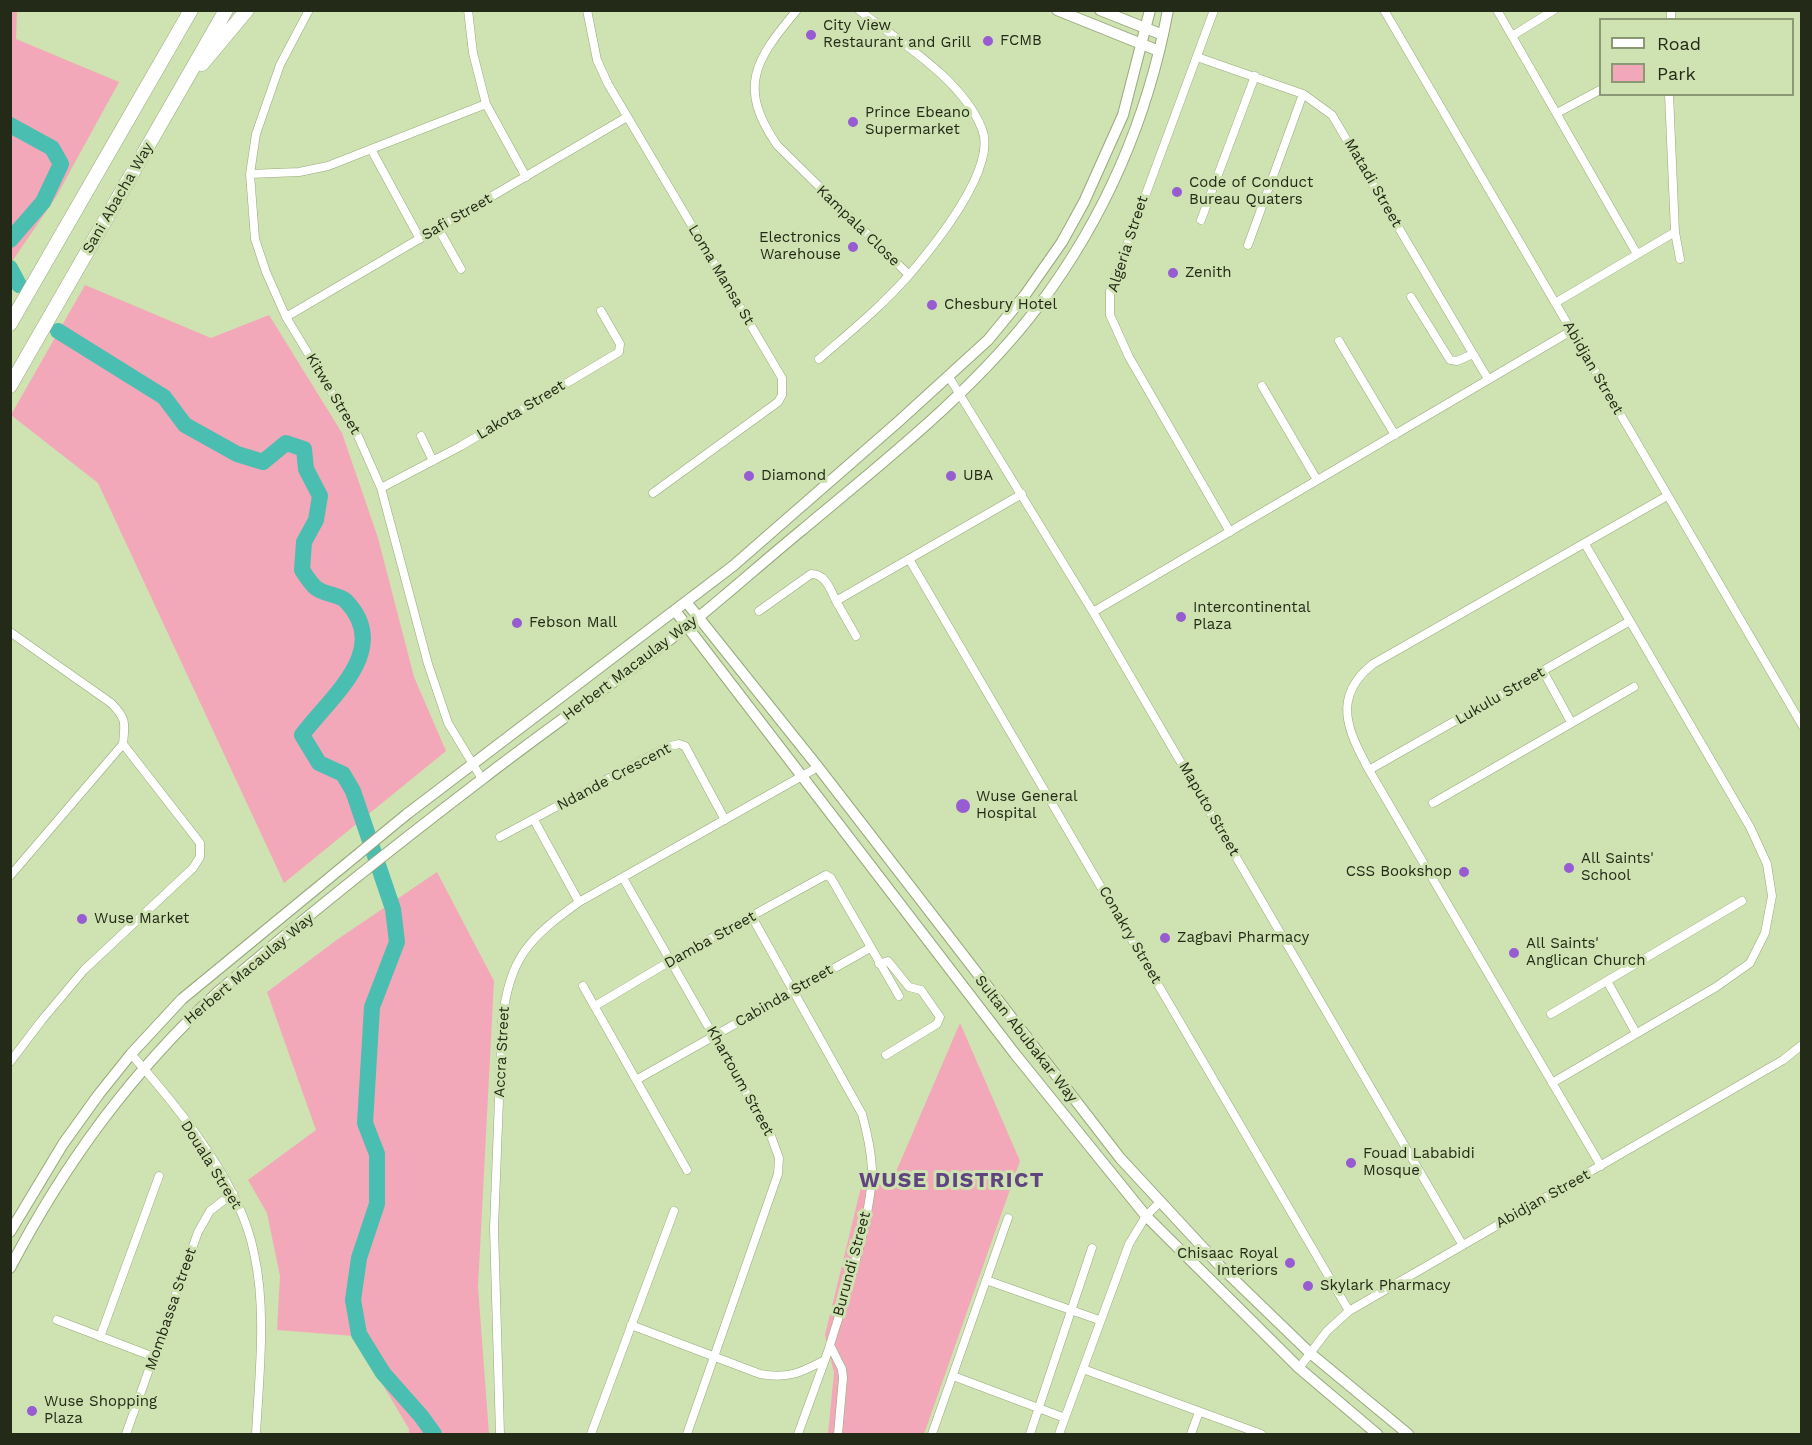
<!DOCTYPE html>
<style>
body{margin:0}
#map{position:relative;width:1812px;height:1445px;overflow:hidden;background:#cfe2b2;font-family:"Work Sans",sans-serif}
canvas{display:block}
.frame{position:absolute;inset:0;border:12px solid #232a17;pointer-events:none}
.legend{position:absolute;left:1599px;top:18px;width:195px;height:78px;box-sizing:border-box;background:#cfe2b2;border:2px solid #8a9874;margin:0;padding:8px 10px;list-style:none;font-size:18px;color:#232a17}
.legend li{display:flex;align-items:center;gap:12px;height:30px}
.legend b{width:30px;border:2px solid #8a9874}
</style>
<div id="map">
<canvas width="1812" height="1445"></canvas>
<div class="frame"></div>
<ul class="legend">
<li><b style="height:8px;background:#fff"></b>Road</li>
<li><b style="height:16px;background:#f2a8b8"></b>Park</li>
</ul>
</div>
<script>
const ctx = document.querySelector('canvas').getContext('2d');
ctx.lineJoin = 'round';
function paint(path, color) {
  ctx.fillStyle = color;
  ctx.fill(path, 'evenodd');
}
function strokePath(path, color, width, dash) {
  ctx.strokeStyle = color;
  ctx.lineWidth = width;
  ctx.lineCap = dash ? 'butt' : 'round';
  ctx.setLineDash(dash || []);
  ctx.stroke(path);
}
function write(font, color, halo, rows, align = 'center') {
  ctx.font = font + ' "Work Sans",sans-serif';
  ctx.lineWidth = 6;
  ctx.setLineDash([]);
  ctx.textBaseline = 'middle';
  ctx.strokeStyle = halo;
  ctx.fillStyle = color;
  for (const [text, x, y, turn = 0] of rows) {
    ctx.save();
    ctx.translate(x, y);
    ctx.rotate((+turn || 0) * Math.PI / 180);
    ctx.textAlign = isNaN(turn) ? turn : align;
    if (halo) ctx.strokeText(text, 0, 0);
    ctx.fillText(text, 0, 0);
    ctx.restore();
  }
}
paint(new Path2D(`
 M17,11l-1,28 103,43 -63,115 -45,66 -1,-252z
 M85,285l126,53 58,-23 73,118 36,105 36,139 32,74 -162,132 -186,-400 -87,-68z
 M437,872l57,109 -16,306 11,147h-80v-5l-55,-93 -77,-6 3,-54 -13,-63 -19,-33 68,-50 -49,-138 71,-53z
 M960,1023l60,138 -96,273h-96l6,-61 -9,-38 37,-152 33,-9z`), '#f2a8b8');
strokePath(new Path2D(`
 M10,125l42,23 9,16 -18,38 -33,38
 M10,268l9,17
 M58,331l106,66 21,28 52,29 26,8 23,-19 18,6 2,20 14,27 -4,24 -12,22 -2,28c4,6 9,14 14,18 9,7 23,6 30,13 47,49 -16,96 -44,134l17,28 24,11 10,17 40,118 4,33 -25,65 -7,116 12,31v50l-18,54 -6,42 6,34 24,39 38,43 13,18`), '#49beb1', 16);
const minor = new Path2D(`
 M309,10l-29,55 -24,69 -6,40 5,65 11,33 20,45 72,119 23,52 47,176 20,59 34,56
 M468,10l5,43 13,51 40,73
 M587,10l10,50 11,24 174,294v17l-4,7 -125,91
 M797,10c-42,50 -60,77 -20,135l132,130
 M1214,10l-104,281v24l19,42 101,175
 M1384,10l418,715
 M1497,10l140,244
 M1671,20v-10
 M1512,36l42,-26
 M1197,57l106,37 29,21 156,264
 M1669,94l6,138 5,27
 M1557,113l43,-23
 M372,151l48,88
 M250,174l49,-2 29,-6 158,-62
 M1201,220l54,-144
 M438,228l23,41
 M1248,245l55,-151
 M1411,297l39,63 7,1 16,-7
 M1555,303l120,-71
 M286,317l341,-200
 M1339,341l56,94
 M819,359c31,-27 63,-53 90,-84 24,-28 89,-107 73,-146 -19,-49 -82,-87 -123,-119
 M949,377l144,235 369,632
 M1262,386l55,94
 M421,436l12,25
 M381,488l80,-42 158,-94 1,-8 -19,-33
 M909,559l440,752
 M759,611l52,-37c15,0 19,15 25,27
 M1093,612l478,-281
 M10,632l101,71c16,16 14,20 12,41l-113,132
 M856,636l-20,-35 186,-107
 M1543,671l28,51
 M1369,770l261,-149
 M1433,803l201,-116
 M534,820l45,82
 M500,837l167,-90 12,-3 6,2 40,74
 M623,878l148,258 8,22 -1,16 -91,260
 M879,964l9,-3 21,26 12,3 19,27 -3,7 -51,31
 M1607,981l29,52
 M583,986l104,184
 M595,1006l77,-46 154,-85 5,3 68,118
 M1551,1014l191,-113
 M131,1054c47,53 109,128 123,199 13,58 5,123 2,181
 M10,1062l32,-42 42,-50 109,-102 7,-11v-14l-77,-99
 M636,1080l234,-132
 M1552,1083l164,-96 34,-24 15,-30 7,-37 -5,-32 -17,-37 -165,-283
 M1601,1166l-232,-396c-21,-39 -38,-73 4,-106l294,-168
 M986,1280l113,40
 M57,1320l97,37
 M631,1325l129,49c28,5 40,-1 65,-14l5,-15c15,-49 42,-127 42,-176 -1,-19 -5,-37 -10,-55l-110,-197
 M100,1337l59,-161
 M830,1345l12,24 1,9 -5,56
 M1299,1368l28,-37 22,-20 434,-251 19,-15
 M1083,1369l178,65
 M953,1376l112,42
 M126,1434l72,-202 12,-21 23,-18
 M500,1434l-6,-206 8,-206c8,-65 26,-83 77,-120l239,-135
 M591,1434l83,-223
 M798,1434l27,-74
 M932,1434l76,-216
 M1030,1434l62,-186
 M1059,1434l70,-190 17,-28 13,-13
 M1191,1434l8,-22`);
const secondary = new Path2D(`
 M1057,10l102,41
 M1100,10l63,25
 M687,603l131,164 302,391 100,108 90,87 98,81
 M676,612l339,442 131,162 153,152 78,66
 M10,1232l53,-88 36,-50 32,-40 51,-55 225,-185 326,-248 165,-144 90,-82 37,-45 37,-53 22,-40 39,-87 27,-105
 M10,1268c56,-107 121,-195 209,-277 85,-73 173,-143 262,-211 72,-56 148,-107 219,-164 34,-28 68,-58 102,-86 81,-68 175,-141 238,-226 65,-87 108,-187 128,-294`);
const motorway = new Path2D(`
 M202,64l45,-54
 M10,324l181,-314
 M10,386l216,-376`);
strokePath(minor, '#98a97b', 9);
strokePath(secondary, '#98a97b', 12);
strokePath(motorway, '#98a97b', 15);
strokePath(minor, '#fff', 8);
strokePath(secondary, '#fff', 10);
strokePath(motorway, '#fff', 14);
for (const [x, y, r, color] of [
 [811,35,6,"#975bd2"],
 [988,41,6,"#975bd2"],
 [853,122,6,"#975bd2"],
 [1177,192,6,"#975bd2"],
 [853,247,6,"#975bd2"],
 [1173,273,6,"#975bd2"],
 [932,305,6,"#975bd2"],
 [749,476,6,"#975bd2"],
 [951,476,6,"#975bd2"],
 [1181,617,6,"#975bd2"],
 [517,623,6,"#975bd2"],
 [963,806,8,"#975bd2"],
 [1569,868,6,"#975bd2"],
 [1464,872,6,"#975bd2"],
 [82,919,6,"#975bd2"],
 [1165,938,6,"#975bd2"],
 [1514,953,6,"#975bd2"],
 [1351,1163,6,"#975bd2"],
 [1290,1263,6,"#975bd2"],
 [1308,1286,6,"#975bd2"],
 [32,1411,6,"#975bd2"]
]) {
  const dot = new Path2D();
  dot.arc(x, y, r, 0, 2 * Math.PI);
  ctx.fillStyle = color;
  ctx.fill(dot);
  strokePath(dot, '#cfe2b2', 2);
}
write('15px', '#232a17', '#cfe2b2', [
 ["City View",823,26],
 ["Restaurant and Grill",823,43],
 ["FCMB",1000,41],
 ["Prince Ebeano",865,113],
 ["Supermarket",865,130],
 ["Code of Conduct",1189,183],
 ["Bureau Quaters",1189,200],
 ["Electronics",841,238,"right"],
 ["Warehouse",841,255,"right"],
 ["Zenith",1185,273],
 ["Chesbury Hotel",944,305],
 ["Diamond",761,476],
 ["UBA",963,476],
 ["Intercontinental",1193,608],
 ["Plaza",1193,625],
 ["Febson Mall",529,623],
 ["Wuse General",976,797],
 ["Hospital",976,814],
 ["All Saints'",1581,859],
 ["School",1581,876],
 ["CSS Bookshop",1452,872,"right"],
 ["Wuse Market",94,919],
 ["Zagbavi Pharmacy",1177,938],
 ["All Saints'",1526,944],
 ["Anglican Church",1526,961],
 ["Fouad Lababidi",1363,1154],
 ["Mosque",1363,1171],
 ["Chisaac Royal",1278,1254,"right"],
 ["Interiors",1278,1271,"right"],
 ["Skylark Pharmacy",1320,1286],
 ["Wuse Shopping",44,1402],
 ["Plaza",44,1419]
], 'left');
write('15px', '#232a17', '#cfe2b2', [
 ["Matadi Street",1373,183,60],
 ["Sani Abacha Way",118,198,-60],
 ["Safi Street",457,217,-30],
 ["Kampala Close",858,226,44],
 ["Algeria Street",1128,244,-72],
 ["Loma Mansa St",721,275,59],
 ["Abidjan Street",1593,368,60],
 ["Kitwe Street",333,394,59],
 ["Lakota Street",521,410,-31],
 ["Herbert Macaulay Way",630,668,-37],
 ["Lukulu Street",1500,696,-30],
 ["Ndande Crescent",614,777,-28],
 ["Maputo Street",1209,809,60],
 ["Conakry Street",1130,935,60],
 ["Damba Street",710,940,-29],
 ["Herbert Macaulay Way",249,969,-40],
 ["Cabinda Street",784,996,-30],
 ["Sultan Abubakar Way",1026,1039,52],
 ["Accra Street",502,1052,-87],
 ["Khartoum Street",740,1081,61],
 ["Douala Street",211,1165,58],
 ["Abidjan Street",1543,1199,-29],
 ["Burundi Street",852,1264,-75],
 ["Mombassa Street",171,1309,-71]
]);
ctx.letterSpacing = '1.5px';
write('bold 21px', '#604480', '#cfe2b2', [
 ["WUSE DISTRICT",952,1181]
]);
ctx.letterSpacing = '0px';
</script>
